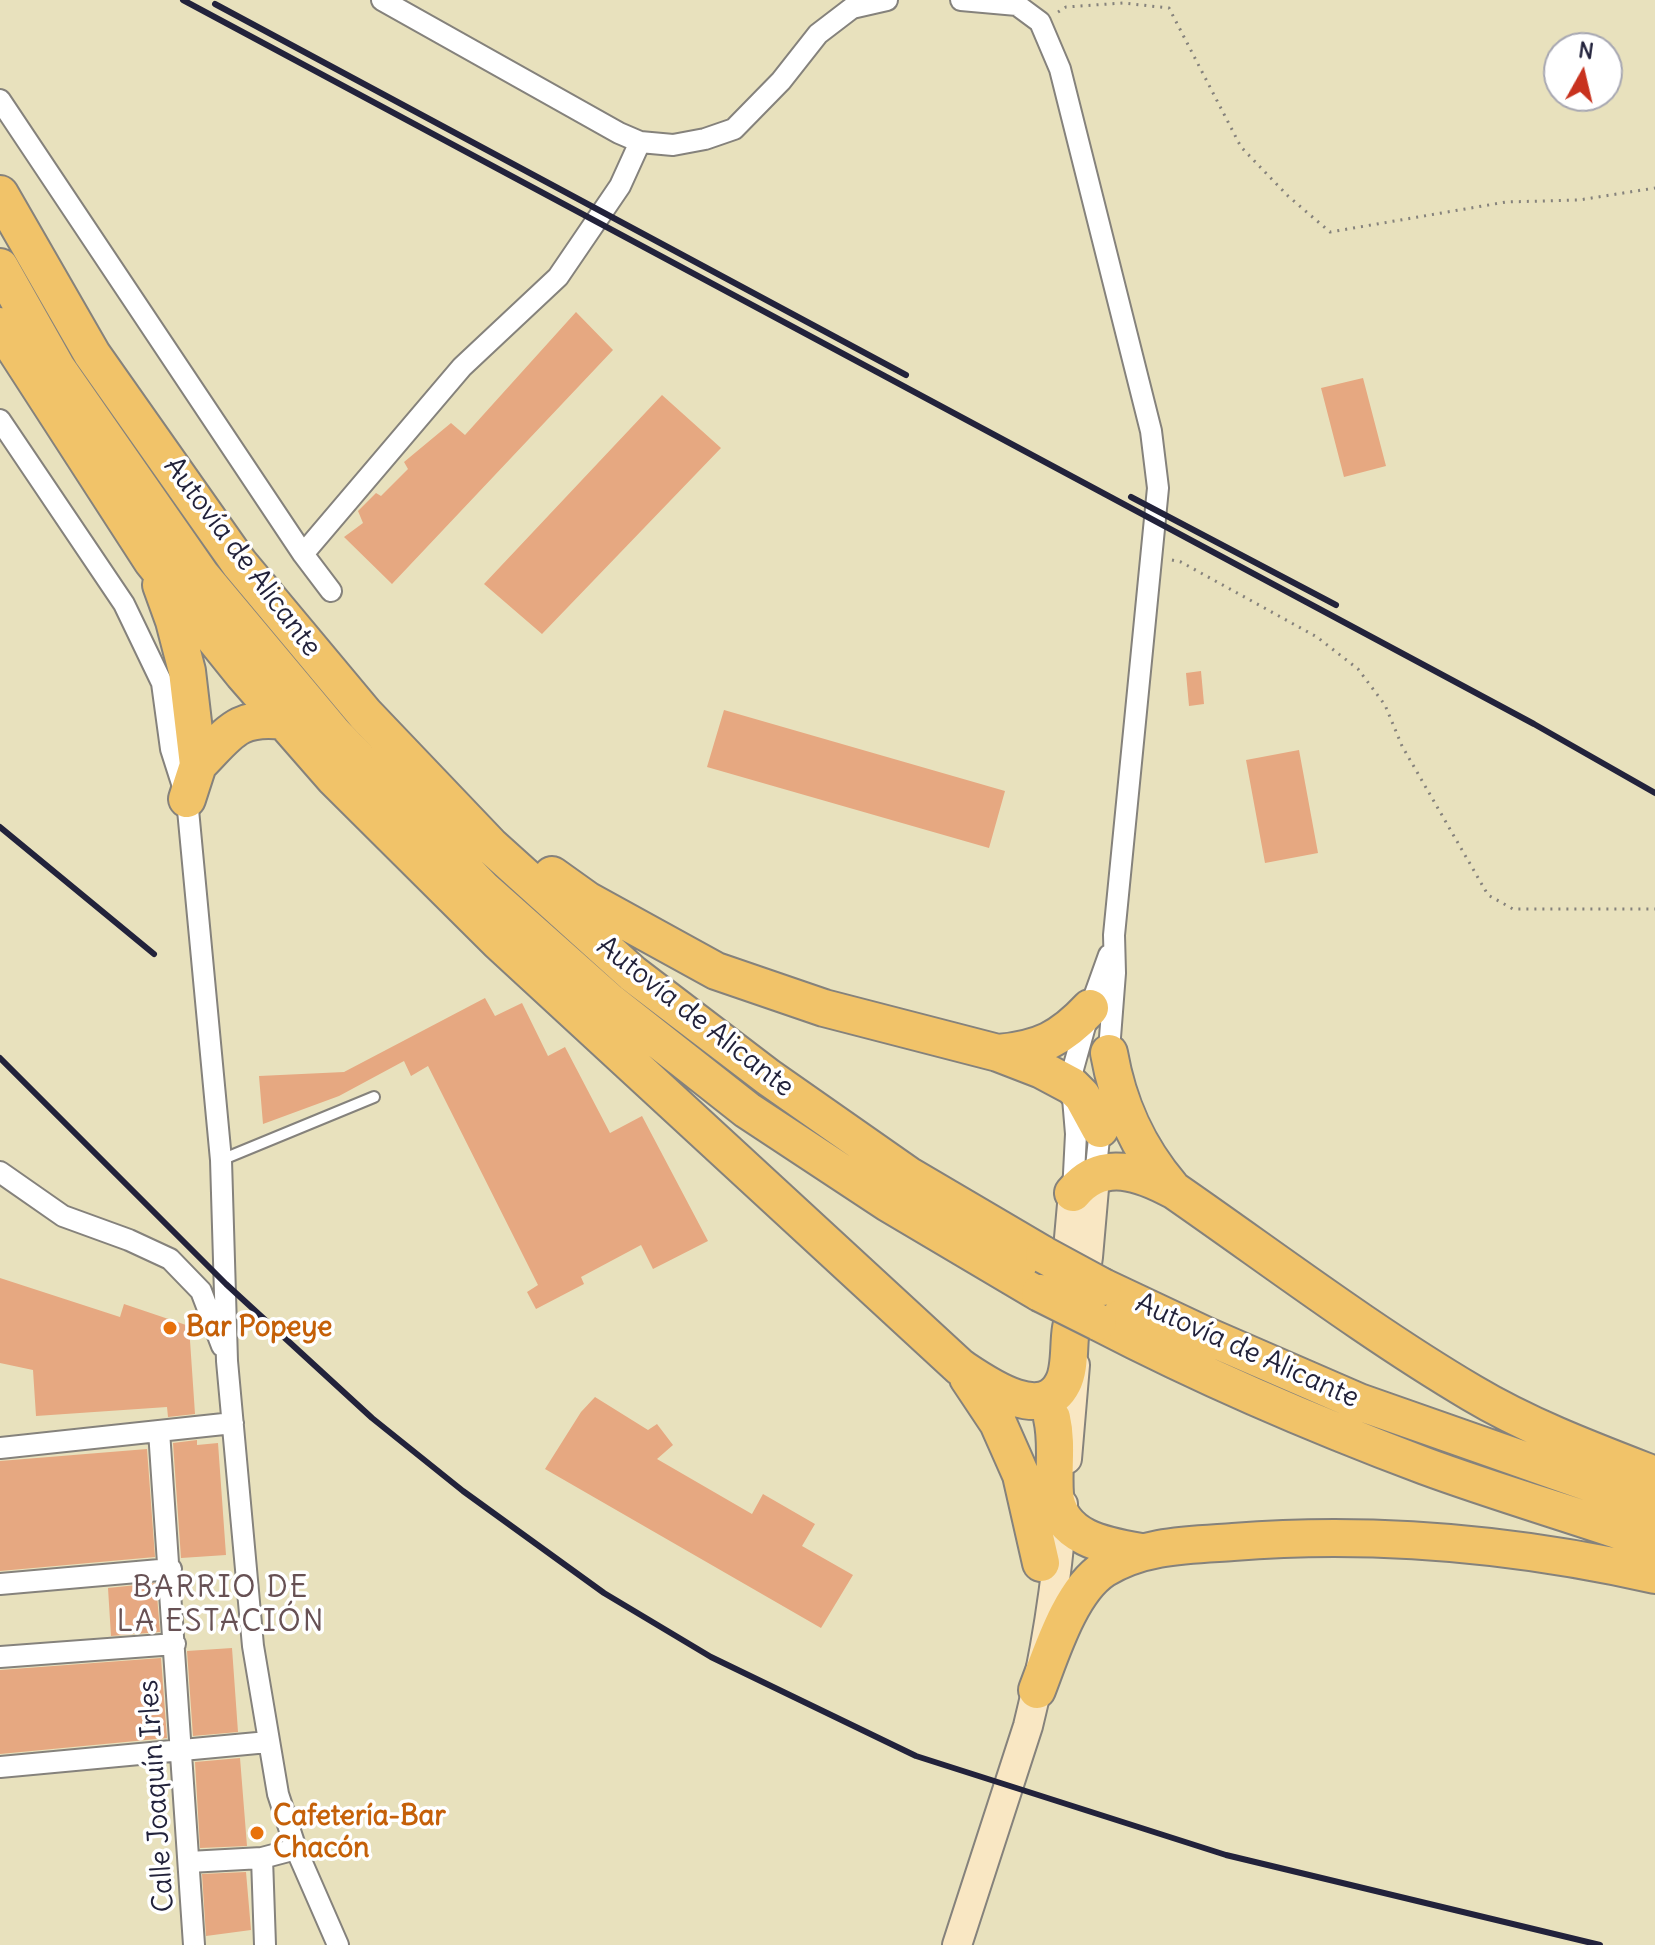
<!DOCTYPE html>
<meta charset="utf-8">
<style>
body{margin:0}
#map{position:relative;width:1655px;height:1945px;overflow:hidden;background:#e8e1bd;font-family:Delius,sans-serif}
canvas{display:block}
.north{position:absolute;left:1543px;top:32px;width:80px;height:80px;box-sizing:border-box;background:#fff;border:2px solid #a7a7b1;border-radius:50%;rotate:8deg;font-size:22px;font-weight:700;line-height:32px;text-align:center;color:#22223b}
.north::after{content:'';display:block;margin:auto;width:28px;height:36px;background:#c8321e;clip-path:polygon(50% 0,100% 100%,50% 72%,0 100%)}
</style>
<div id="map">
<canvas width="1655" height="1945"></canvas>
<div class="north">N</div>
</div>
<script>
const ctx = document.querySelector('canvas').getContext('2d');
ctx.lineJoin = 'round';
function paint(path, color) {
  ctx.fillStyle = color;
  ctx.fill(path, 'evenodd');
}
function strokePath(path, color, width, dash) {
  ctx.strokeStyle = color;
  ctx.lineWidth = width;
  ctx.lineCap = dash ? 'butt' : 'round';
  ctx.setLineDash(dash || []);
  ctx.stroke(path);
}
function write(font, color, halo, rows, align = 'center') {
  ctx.font = font + ' Delius,sans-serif';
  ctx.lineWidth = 7;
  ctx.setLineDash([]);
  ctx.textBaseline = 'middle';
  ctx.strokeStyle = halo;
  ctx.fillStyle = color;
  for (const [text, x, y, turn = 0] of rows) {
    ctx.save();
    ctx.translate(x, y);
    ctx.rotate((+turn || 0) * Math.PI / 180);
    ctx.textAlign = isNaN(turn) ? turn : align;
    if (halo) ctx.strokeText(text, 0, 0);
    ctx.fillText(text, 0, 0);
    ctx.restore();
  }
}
paint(new Path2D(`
 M576,312l37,38 -221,234 -48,-47 19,-14 -5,-12 18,-18 5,3 27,-27 -4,-7 47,-39 14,12z
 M1363,378l23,88 -42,11 -23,-89z
 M662,395l59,53 -179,186 -58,-50z
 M1201,671l3,33 -15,2 -3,-33z
 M724,710l281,81 -16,57 -282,-81z
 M1299,750l19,103 -53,10 -19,-103z
 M485,998l10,18 27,-13 26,53 17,-9 45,86 32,-17 66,125 -55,28 -12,-24 -60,32 3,7 -48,25 -9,-17 11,-7 -110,-219 -17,10 -7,-15 -65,35 -76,28 -4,-48 85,-4z
 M0,1278l120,39 4,-13 65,22 6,88 -27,3 -1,-10 -131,9 -3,-46 -33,-7z
 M595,1397l53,33 9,-6 16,21 -16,14 95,55 11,-20 52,30 -13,22 51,29 -32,53 -276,-159 36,-57z
 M197,1440v5l21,-2 8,112 -45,3 -8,-115z
 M147,1449l8,108 -155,14v-110z
 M156,1583l4,49 -49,4 -3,-48z
 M232,1648l6,84 -45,4 -6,-85z
 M161,1658l6,80 -167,16v-84z
 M240,1758l7,88 -47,2 -5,-86z
 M246,1872l5,58 -45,6 -4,-62z`), '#e6a881');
const lane = new Path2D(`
 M221,1160l153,-63`);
const street = new Path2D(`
 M382,0l237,133 21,9 33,3 32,-6 29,-10 47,-48 37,-47 34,-26 35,-8
 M961,0l56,5 23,17 20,47 91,362 7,57 -44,447 1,38 -7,90
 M0,100l303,454 28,37
 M0,420l124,184 38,79 9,66 16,50 34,361 6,201 26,285 25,148 18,55 42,96
 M303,554l159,-187 96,-90 62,-91 20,-44
 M0,1172l63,44 66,24 41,19 31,32 21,55
 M1095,1177l6,-58
 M1073,1193l3,-59 -4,-48 1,-17 17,-61 19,-53
 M159,1431l35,514
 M0,1448l233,-25
 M0,1584l171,-15
 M0,1657l175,-13
 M0,1767l268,-25
 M262,1858l3,87
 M189,1862l73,-4 34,-9`);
const secondary = new Path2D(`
 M1065,1283l8,-90
 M1082,1295l6,-38 7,-80
 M1067,1459l8,-94
 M957,1945l71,-219c18,-72 29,-148 35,-222`);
const highway = new Path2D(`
 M0,194l92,160 147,209 126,151 125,131 143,129 135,103 140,98 136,80
 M0,267l57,101 144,207 133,159 149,155 127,113 137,108 141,93 152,90
 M0,326l152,235 91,113 91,104 165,164 461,425c24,16 82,58 103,16 8,-15 5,-38 8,-55 2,-11 6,-20 10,-30
 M161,585l13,36 13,50 11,94 -11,34
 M198,765c31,-31 38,-50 86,-44
 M552,875l35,25 129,71 108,37 174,45 44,17 30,16 10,10 18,33
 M998,1053c42,-4 63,-14 92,-45
 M1109,1053c9,51 28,94 62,134
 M1073,1193c29,-36 69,-20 102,-2 98,68 194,141 297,202 57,34 121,58 183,82
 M1103,1287l104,49 152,66 296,104
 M1098,1322c106,55 215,102 327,144 76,28 154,50 230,77
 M968,1378l30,45 23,52 20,88
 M1052,1418c6,26 1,50 3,76 4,44 50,52 86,58
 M1037,1690c14,-36 33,-99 67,-121 39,-24 84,-24 129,-27 141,-11 284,2 422,33`);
strokePath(lane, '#85827c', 14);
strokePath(street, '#85827c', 24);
strokePath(secondary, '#85827c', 32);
strokePath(highway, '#85827c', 40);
strokePath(new Path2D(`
 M1058,12l8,-5 57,-4 46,5 72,139 47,49 42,36 176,-30 73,-2 76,-12
 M1172,560l9,2 136,75 41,32 27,36 17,41 86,149 25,14h142`), '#85827c', 3, [2, 6]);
strokePath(lane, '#fff', 10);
strokePath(street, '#fff', 20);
strokePath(secondary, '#f9e7c3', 28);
strokePath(highway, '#f1c369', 36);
strokePath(new Path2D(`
 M183,0l1351,724 121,69
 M215,4l691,371
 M1131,497l205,108
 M0,827l154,127
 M0,1058l226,226 146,134 91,73 141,102 107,64 205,99 310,99 374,90`), '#22223b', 6);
const highwayBridge = new Path2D(`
 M1044,1255l59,32
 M1040,1293l58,29`);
strokePath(highwayBridge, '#85827c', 40, []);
strokePath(highwayBridge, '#f1c369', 36);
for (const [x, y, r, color] of [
 [170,1328,8,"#e8710a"],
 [257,1833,8,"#e8710a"]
]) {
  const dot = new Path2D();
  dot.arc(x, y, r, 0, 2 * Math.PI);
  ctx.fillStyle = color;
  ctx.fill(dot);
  strokePath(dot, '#fff', 3);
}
write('28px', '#22223b', '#fff', [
 ["Autovía de Alicante",242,557,53],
 ["Autovía de Alicante",695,1017,38],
 ["Autovía de Alicante",1247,1351,24],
 ["Calle Joaquín Irles",157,1796,-94]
]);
write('bold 28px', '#c56008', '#fff', [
 ["Bar Popeye",186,1328],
 ["Cafetería-Bar",273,1817],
 ["Chacón",273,1849]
], 'left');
ctx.letterSpacing = '2px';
write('30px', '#675154', '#fff', [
 ["BARRIO DE",221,1588],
 ["LA ESTACIÓN",221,1622]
]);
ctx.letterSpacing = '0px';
</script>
